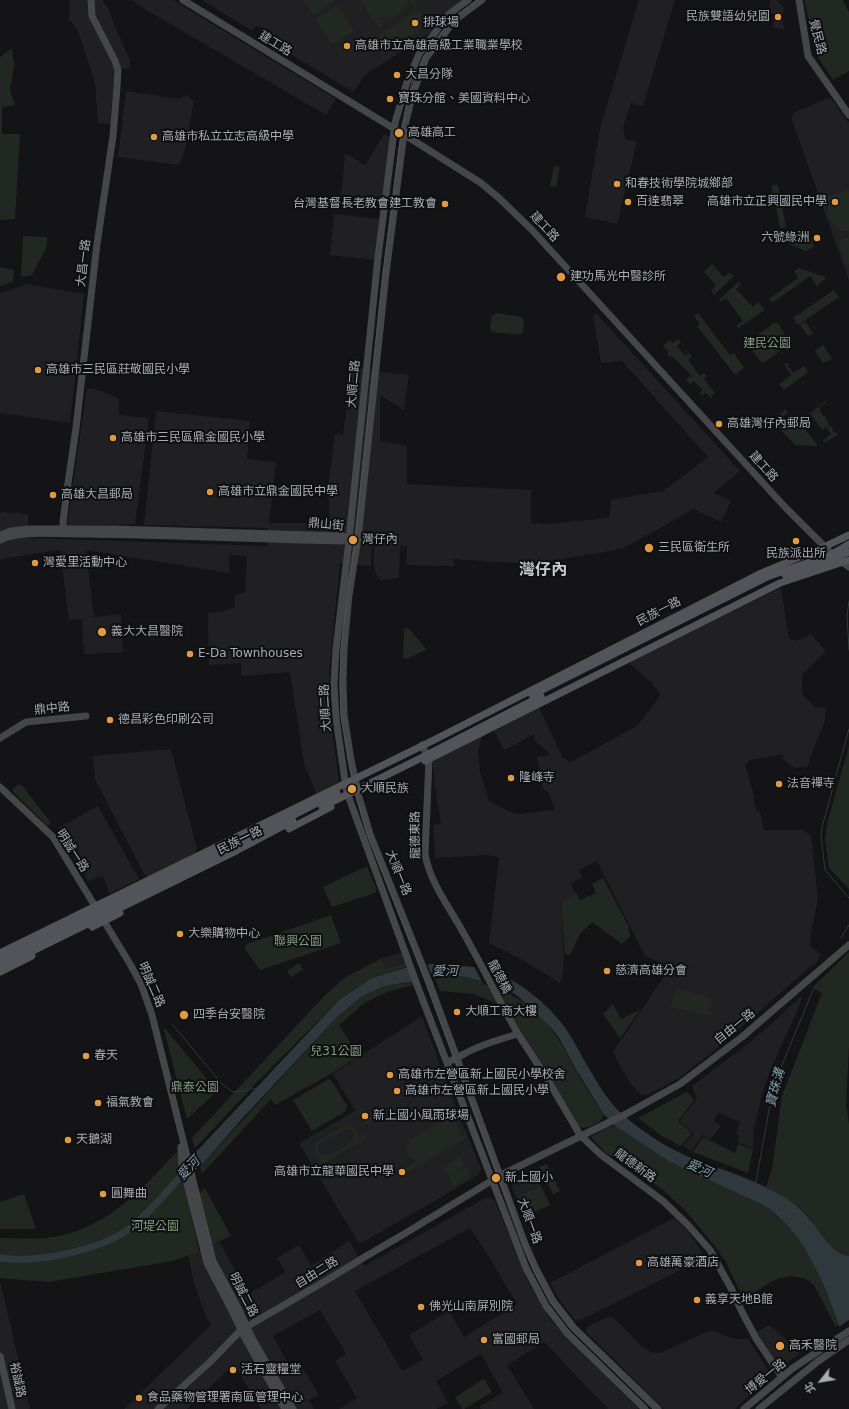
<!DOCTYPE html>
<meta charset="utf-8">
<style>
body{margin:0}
#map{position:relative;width:849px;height:1409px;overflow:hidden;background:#141416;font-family:"DejaVu Sans","Noto Sans TC",sans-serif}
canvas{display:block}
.north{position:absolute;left:801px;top:1361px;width:40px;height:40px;-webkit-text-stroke:3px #0f0f11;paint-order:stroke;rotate:239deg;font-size:11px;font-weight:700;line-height:16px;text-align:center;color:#a7adb4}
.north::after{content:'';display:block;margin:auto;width:14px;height:18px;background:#a7adb4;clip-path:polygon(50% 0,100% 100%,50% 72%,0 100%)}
</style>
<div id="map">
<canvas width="849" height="1409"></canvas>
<div class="north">北</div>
</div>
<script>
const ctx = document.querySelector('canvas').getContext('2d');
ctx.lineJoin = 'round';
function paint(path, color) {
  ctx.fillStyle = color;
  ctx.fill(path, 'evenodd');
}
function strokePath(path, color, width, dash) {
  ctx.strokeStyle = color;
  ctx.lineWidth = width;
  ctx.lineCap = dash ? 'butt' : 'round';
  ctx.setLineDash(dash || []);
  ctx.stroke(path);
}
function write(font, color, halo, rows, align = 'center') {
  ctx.font = font + ' "DejaVu Sans","Noto Sans TC",sans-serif';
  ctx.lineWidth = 4;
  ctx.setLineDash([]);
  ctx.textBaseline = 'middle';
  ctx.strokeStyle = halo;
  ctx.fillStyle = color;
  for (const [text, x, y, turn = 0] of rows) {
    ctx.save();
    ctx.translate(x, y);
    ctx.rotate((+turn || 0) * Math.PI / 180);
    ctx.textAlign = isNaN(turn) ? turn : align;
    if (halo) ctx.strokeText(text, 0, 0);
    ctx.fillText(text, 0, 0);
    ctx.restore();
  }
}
paint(new Path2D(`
 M70,0h33v2l5,5 8,22 14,31v9l-16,-2 1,6 -5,51 -12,-1 -3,-40 -17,-52 -9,-12z
 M128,0h45l163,99 -10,16 -190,-111 -2,-3z
 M202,0h261l-28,30 -70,45 -12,17 -71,-43 1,-5 -7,-10 -3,2 -4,-6 -14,-4 -3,5z
 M639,0h36l-32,106 -12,-3 -8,24 2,12 12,3 -20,82 -32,-7 15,-89z
 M770,0h6l8,8 -2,11 2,10 -11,-2 1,-13 -5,-1z
 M126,91l52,8 9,-4 7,6 -9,49 -6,15 -61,-8z
 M828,98l5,3 16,22v158l-57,-161 1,-7z
 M384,134l6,3 -8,66 -41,-4 4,-46 20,12z
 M334,214l45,5 -4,41 -45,-5z
 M28,284l56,10 -14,129 -70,-10v-120z
 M596,313l144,158 -26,22 17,8 -10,21 -27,-13 -70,39 -19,4 -76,12 -75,-5v7l-48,-1 1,-19h-7l-1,30 -1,2 -11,2h-6l-4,-3 -3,-12v-20h-2l-1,21 -31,-3 -11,109 3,58 7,52 -23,12 -12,-31 -14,-91 -48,4 -1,-13 -32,2 -1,-52 12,-1 15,-5 -1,-11 11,-4 2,-36 -18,-1v18l-143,-23 8,67 27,-3 2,38 -38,2 -2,-9 -1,-26 -13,1 -9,-70 -60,9v-46l3,-1 25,2v24l240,8v-18l-124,-3 12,-114 94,10 -3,38 29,3 -7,61h61l-2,-36 7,-53 8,1 9,-68 28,5 29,3 -5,35 -24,-15v46l27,5v38l124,6v33l13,1 65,-6 2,-18 52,-9 45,-34 -86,-96 -21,2 -8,-46z
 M87,388l15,3 17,8v16l30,3 -14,106 -68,2z
 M781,588l8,51 8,2 14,-7 15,17 -24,24v19l14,14 10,-1 -1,14 -15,37 -2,9 -14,1 -11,-9 -1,-5 -32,6 -5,5 10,34h-2l4,12h3l4,19h38l9,5 7,64 -7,34 -1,13 11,8 -5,10 -6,3 -94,82 -38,30 -29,15 -6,1 -6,-4 -9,-11 -15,-28 48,-71 5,-6 7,3 3,-9 -31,-13 -48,-95 -18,9 4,7 -12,6 5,12 -15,7 3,54 -1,18 -3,9 -41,-25 -30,-15 10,-86 -14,-2 -50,3 -2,-33 8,-2 -6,-35 -2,-27 49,-25 -4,15 2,21 9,29 21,11 9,2 36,-4 -6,-17 -6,-4 -6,-32 11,-2 1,-2 -15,-13 1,-6 -31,16 -10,-19 45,-23 24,50h3l3,5 68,-37 24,-31 -10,-13 -20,-17 -1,-3 88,-45z
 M171,749l26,100 -3,6 -44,22 -6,-3 -49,-95 -2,-23z
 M98,806l41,73 -30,15 -6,-18 -15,5 -30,-53z
 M400,953l3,1 5,8 -23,7 -3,-11z
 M800,997l2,1 -3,9 -28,61 -9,26 -8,35 -1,19 -16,-6 2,-7 -3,-1 4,-12 -21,-9 -5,7 7,6 -11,14 -7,-5 -12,16 -8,-5 11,-13 -15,-12 18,-22 -5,-13 45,-34 30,-24z
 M422,1016l32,86 27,67 -3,6 -50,30 -65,37h-5l-58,-97 1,-3 49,-28 5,-4 -22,-36z
 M533,1170l8,16 -25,11 -4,-10 1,-5 3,-3z
 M487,1197l8,4 34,83 22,37 88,88h-31l-64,-67 -37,23 27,44h-53l-1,-3 23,-13 -22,-39 -45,27 12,22 -12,6h-97l18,-11 -22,-37 11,-7 -26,-44 -47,26 19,35 9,-5 18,29 -10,5 5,9h-53l-27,-45 -47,45h-63l87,-84 -5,-8 -11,-31 -7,-30 31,-15 30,53 36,-22 -8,-14 22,-13 12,21 38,-25 15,25zM470,1228l16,24 31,52 -53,33 -15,-26 -40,24 14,25 -21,11 -47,-80z
 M674,1218l12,11 10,14 7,12 -1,4 -123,62 -5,-2 -15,-20 -9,-16z
 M0,1280l23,100 7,29h-30z
 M609,1316l5,2 28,29 10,6h8l51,-23 23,9h14l22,34 -1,3 -34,33h-71l-78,-77 1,-5z
 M769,1325l32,27 -19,15 -6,-3 -21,-31z`), '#202022');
paint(new Path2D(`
 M303,0h32v1l-22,14z
 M360,0h55l3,5 -4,2 -5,-7c-3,12 -18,23 -31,17l5,8 -5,3z
 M805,0h38l6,12v59l-16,9 -17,-26 -11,-51z
 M338,5l16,26 -22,14 -17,-26z
 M420,9l9,15 -47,30 -9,-15z
 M12,48l2,18 -4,24 5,15 -13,2v27h18l-5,85 -15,1v-163z
 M554,166l6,1 -4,20 -6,-1z
 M772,185h6l8,42 -6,1 -4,-22 -3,-1 -15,1 -1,-5 16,-3 -1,-7z
 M849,190v41c-16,3 -25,-17 -19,-30l-5,1 -1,-4z
 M807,230l7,17 -9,4 -18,-8 10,-11 1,2z
 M23,236l24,1v9l-15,29 -11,2z
 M849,237v27l-3,1 -8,-24z
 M712,264l12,13 5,-4 5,3 -20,19 -3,-5 5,-5 -12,-13z
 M0,267l14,3 -1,12 -13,4z
 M799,268l26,9v2l-8,7 -7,-10 -38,27 -3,-4 29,-21 -4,-7z
 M738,282l3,2 -5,5 17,18 5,-5 7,8 -27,18 -1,-3 6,-4 -17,-23 -6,4 -1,-2z
 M834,290l5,7 -41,28 -5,-7z
 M497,313l24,4 3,2 -1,13 -3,3 -27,-3 -3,-3 2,-13z
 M698,313l32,42 4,-2 10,15 -9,7 -38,-49 3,-2 -6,-8z
 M805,321l8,12 -5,3 -8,-11z
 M774,323h4l11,18 -5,3 1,3 -20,15h-4l-13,-17 1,-4z
 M678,339l3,3 -4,4 8,10 4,-3 3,4 -4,3 12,16 4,-3 3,3 -3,3 11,14 -4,5 -5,-5 -4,3 -2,-3 2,-3 -8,-9 -4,3 -4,-4 5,-5 -19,-19 -2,1 -3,-3 2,-2 -6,-6 7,-6 3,3z
 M823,345l9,14 -9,4 -8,-12z
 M787,363l6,10 11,-7 4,6 -24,18 -5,-6 12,-9 -7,-11z
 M826,401v2l-7,4 2,3 -1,1 3,5h2l5,11 2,-1 1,2 -1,1 2,4 2,-1 2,3 -13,7 -2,-1 8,-7 -5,-7 -4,3 -12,-17z
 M786,409l1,4 -11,11 -4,-4z
 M792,414l25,30v2l-22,-1 -17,-18z
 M408,628l17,19 1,3 -20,9 -3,-2 1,-28z
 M849,746v143l-20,-21 -4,-30 3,-18z
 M18,784l4,1 29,38 -3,3 -26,-25 -10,-11z
 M367,866l10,24 -2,3 -43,14 -9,-20z
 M603,878l25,47 2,12 -8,7 -30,-22 -12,12 -10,21 -5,-1 -4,-52 16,-8 3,6 16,-7 -4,-9z
 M331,915l10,28 -81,27 -15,-21v-3l2,-2z
 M849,952v93l-3,59 3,20v132c-22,-4 -31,-31 -46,-45 -12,-10 -24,-17 -37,-24l6,-18 10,-73 40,-103 -10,-5z
 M382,958l3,11 23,-7 2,4 -38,12 -33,22 -80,80 -64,68 -3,-10 133,-143 21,-18z
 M299,963l4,6 -12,8 -4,-6z
 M457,976c39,5 75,26 98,58 9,13 16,28 24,42 8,14 17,26 25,39 -3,8 -17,15 -25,12l-44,-71 -28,-48 -33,-14 -34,-3 -5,-12 11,-2z
 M413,982l1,3 -25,6 -25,12 -25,22 20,31 -25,16 -59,33 -4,-6 -69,75 -2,-7 136,-149 25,-21 23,-11z
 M677,988l35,10 -1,18 -41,-9z
 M613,1004l8,15 19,-9 -20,28 -17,-24z
 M163,1026l54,65 -30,28z
 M329,1079l2,1 16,26 -1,5 -34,20 -19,-31z
 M687,1092l7,8 -16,21 14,12 -11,13 -19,-10 -24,-18z
 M364,1107l9,13 -8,4 -8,-13z
 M446,1119c10,2 14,7 14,17l5,-2 2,3 -61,36 -2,-4 13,-8 -9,-6c-3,-6 -1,-11 3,-16z
 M348,1125c7,2 10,6 10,14l8,-5 2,3 -52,31 -2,-4 8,-4c-8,-5 -10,-11 -6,-18l27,-16zM346,1129h2l5,3 1,4 -1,5 -25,15c-8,1 -11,-5 -9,-12z
 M615,1126l55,36 93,43c42,25 61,75 75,120l-2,2 -22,-42 -8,-6 -14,-3 -13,2 -15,8 -16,11 -5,1 -17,-36 -9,-13 -32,-39 -22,-20 -31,-22 -26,-15 -15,-16 17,-10z
 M703,1137l32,16 3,-9 15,5 -5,24 -55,-21z
 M177,1151l22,101 -26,9 -125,21 -48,-4v-40c15,0 31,1 46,0 57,-6 95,-47 131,-87z
 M460,1157l5,9 -16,10 -6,-8z
 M547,1164l13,27 -7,3 -14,-27z
 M466,1167l5,8 -17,11 -5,-9z
 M541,1186l9,19 -26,12 -8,-20z
 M205,1188l26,48 -20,9 -12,-51z
 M24,1194l12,35h-36v-27z
 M484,1379l8,13 -28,17h-2l-7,-12z`), '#212821');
paint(new Path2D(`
 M433,964c16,1 46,2 60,7 28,11 56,34 73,58 7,10 12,21 18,31 13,22 25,45 45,60 20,16 42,30 65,39 31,12 63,21 92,39 9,6 19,15 26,24 11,13 19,31 37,34v89c-4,-6 -8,-13 -10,-19 -5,-13 -9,-26 -14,-38 -14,-32 -31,-64 -62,-83l-93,-43 -55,-36 -12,-13 -26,-42 -18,-33 -6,-8 -23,-23 -15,-13 -19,-9 -30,-8 -9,-1h-11l-62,10 -23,11 -25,21 -95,102 -41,47 -22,13 18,-28 143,-152 33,-22 40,-12z`), '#2f383d');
paint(new Path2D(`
 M427,963l7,17 -19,3 -6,-18z
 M474,966l18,3 11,22 -20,-7z
 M849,1320v27l-12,-19z`), '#141416');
strokePath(new Path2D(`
 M849,601l-2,14 2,35
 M849,729l-27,98 -1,9 4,34 24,28
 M841,938l8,-13
 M173,1025l48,58 12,9 10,-1 14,-3
 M756,1182l15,-83 9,-29 33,-80`), '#2f383d', 1);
strokePath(new Path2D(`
 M0,1258c35,6 100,-8 129,-29 21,-16 37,-37 55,-56`), '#2f383d', 7);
strokePath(new Path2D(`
 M183,0l233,142 65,41 18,15 33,32 252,276 48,48 17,13
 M468,0l-19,14 -30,40 -13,31 -11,38 -17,134 -30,292 -12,100 -2,35 2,34 10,70 3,10 68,187 109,283 20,38 21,27 78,76
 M482,0l-27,20 -29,38 -13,35 -8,32 -19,148 -28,265 -9,57 -5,53 -1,35 1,32 7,45 8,37 11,37 59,148 96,262 11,25 17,32 21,27 84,81
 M799,0l9,56 41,59
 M64,534l-1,-12 4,-32 9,-62 21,-184 16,-108 4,-49 1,-17 -3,-9 -23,-45 -1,-16
 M0,535l11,-4 17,-2h86l229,7 6,2
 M0,540c21,-10 60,-6 84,-6 86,1 172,5 258,7l7,-3
 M0,738l26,-16 60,-6
 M422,745l7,14 -4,95c5,29 25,54 39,80 19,33 35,67 54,100
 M0,787l53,50 77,127 11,20 11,31 61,246 26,49 13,28 41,71
 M447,1062c6,-2 11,-5 17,-8 16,-9 36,-15 54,-20l28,43 34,58 20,19 63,47 25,24 22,25 22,40 10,22 15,28 25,37
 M181,1147l1,17 25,99 26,50 12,25 40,71
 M0,1356l12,53
 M158,1409l52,-47 31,-32 86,-50 36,-22 41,-24 97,-59 125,-61 54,-30 62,-47 107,-92
 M744,1409l49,-41 56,-37
 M759,1409l58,-47 32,-22`), '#44464a', 7);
strokePath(new Path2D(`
 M785,575l37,-12 27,-11
 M532,695l235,-118 65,-23 17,-10
 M425,761l355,-178 69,-23
 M322,807l93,-46 126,-65
 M289,829l42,-22
 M92,927l28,-14
 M0,953l432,-212 327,-167 67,-28 23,-11
 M0,961l257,-127 80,-41
 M0,967l236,-116 57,-30
 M0,972l32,-16`), '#525459', 7);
strokePath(new Path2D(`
 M477,0l-24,18 -17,21 -12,17 -11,24 -6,20 -8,49 -16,124 -29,276 -13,99 -1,36 1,33 12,68 15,51 50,126 116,309 17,32 20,26 82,80`), '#4f5155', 1);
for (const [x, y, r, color] of [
 [778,17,4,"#e09b42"],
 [415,23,4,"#e09b42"],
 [347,46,4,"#e09b42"],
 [397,75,4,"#e09b42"],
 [390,99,4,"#e09b42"],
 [399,133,5,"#e09b42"],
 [154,137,4,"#e09b42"],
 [617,184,4,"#e09b42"],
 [628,202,4,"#e09b42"],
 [835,202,4,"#e09b42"],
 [445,204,4,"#e09b42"],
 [817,238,4,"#e09b42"],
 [561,277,5,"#e09b42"],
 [38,370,4,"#e09b42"],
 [719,424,4,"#e09b42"],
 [113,438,4,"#e09b42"],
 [210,492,4,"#e09b42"],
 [53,495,4,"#e09b42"],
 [353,540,5,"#e09b42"],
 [796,541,4,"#e09b42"],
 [649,548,5,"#e09b42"],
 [35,563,4,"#e09b42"],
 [102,632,5,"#e09b42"],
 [190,654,4,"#e09b42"],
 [110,720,4,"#e09b42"],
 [511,778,4,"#e09b42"],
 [779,784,4,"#e09b42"],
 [352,789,5,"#e09b42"],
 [180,934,4,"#e09b42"],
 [607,971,4,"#e09b42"],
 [457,1012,4,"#e09b42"],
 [184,1015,5,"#e09b42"],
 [86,1056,4,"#e09b42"],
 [390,1075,4,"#e09b42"],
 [397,1091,4,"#e09b42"],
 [98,1103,4,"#e09b42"],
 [365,1116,4,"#e09b42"],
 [68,1140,4,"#e09b42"],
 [402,1172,4,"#e09b42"],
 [496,1178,5,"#e09b42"],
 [103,1194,4,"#e09b42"],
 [639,1263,4,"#e09b42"],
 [697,1300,4,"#e09b42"],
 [421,1307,4,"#e09b42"],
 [484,1340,4,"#e09b42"],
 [780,1346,5,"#e09b42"],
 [233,1370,4,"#e09b42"],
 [139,1398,4,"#e09b42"]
]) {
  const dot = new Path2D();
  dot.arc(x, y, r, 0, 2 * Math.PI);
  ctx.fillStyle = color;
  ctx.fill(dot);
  strokePath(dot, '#0f0f11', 1.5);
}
write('12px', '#a7adb4', '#0f0f11', [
 ["民族雙語幼兒園",770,17,"right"],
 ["排球場",423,23],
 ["高雄市立高雄高級工業職業學校",355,46],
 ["大昌分隊",405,75],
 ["寶珠分館、美國資料中心",398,99],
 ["高雄高工",408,133],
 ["高雄市私立立志高級中學",162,137],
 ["和春技術學院城鄉部",625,184],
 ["百達翡翠",636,202],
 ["高雄市立正興國民中學",827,202,"right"],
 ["台灣基督長老教會建工教會",437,204,"right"],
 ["六號綠洲",809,238,"right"],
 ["建功馬光中醫診所",570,277],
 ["高雄市三民區莊敬國民小學",46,370],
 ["高雄灣仔內郵局",727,424],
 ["高雄市三民區鼎金國民小學",121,438],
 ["高雄市立鼎金國民中學",218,492],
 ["高雄大昌郵局",61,495],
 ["灣仔內",362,540],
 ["三民區衛生所",658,548],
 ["民族派出所",796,554,"center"],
 ["灣愛里活動中心",43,563],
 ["義大大昌醫院",111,632],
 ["E-Da Townhouses",198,654],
 ["德昌彩色印刷公司",118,720],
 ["隆峰寺",519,778],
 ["法音禪寺",787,784],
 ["大順民族",361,789],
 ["大樂購物中心",188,934],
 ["慈濟高雄分會",615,971],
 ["大順工商大樓",465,1012],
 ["四季台安醫院",193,1015],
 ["春天",94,1056],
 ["高雄市左營區新上國民小學校舍",398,1075],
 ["高雄市左營區新上國民小學",405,1091],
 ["福氣教會",106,1103],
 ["新上國小風雨球場",373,1116],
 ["天鵝湖",76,1140],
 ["高雄市立龍華國民中學",394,1172,"right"],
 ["新上國小",505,1178],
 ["圓舞曲",111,1194],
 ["高雄萬豪酒店",647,1263],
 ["義享天地B館",705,1300],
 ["佛光山南屏別院",429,1307],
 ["富國郵局",492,1340],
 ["高禾醫院",789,1346],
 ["活石靈糧堂",241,1370],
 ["食品藥物管理署南區管理中心",147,1398]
], 'left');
write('12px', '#a7adb4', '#0f0f11', [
 ["覺民路",817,37,76],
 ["建工路",275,44,31],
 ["建工路",544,227,47],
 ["大昌一路",84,263,-83],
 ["大順二路",354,384,-85],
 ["建工路",763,467,48],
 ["鼎山街",326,525,5],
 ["民族一路",659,612,-27],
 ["大順二路",326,708,-93],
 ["鼎中路",52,709,-6],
 ["龍德東路",416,835,-91],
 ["民族一路",240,841,-26],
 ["明誠一路",72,851,57],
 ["大順一路",398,873,68],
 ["龍德橋",499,977,62],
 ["明誠二路",151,985,66],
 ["自由一路",735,1027,-39],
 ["龍德新路",635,1166,36],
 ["大順一路",529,1221,70],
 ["自由二路",317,1273,-32],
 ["明誠二路",243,1295,63],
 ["博愛一路",766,1377,-39],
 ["裕誠路",17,1380,78]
]);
write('12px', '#819e80', '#0f0f11', [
 ["建民公園",767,344],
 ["聯興公園",298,942],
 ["兒31公園",336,1052],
 ["鼎泰公園",195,1088],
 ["河堤公園",155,1227]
]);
write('italic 13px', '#819dac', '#0f0f11', [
 ["愛河",445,972,-1],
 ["寶珠溝",776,1088,-75],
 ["愛河",189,1169,-47],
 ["愛河",699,1169,24]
]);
write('bold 16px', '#c8cbd1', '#0f0f11', [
 ["灣仔內",543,571]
]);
</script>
